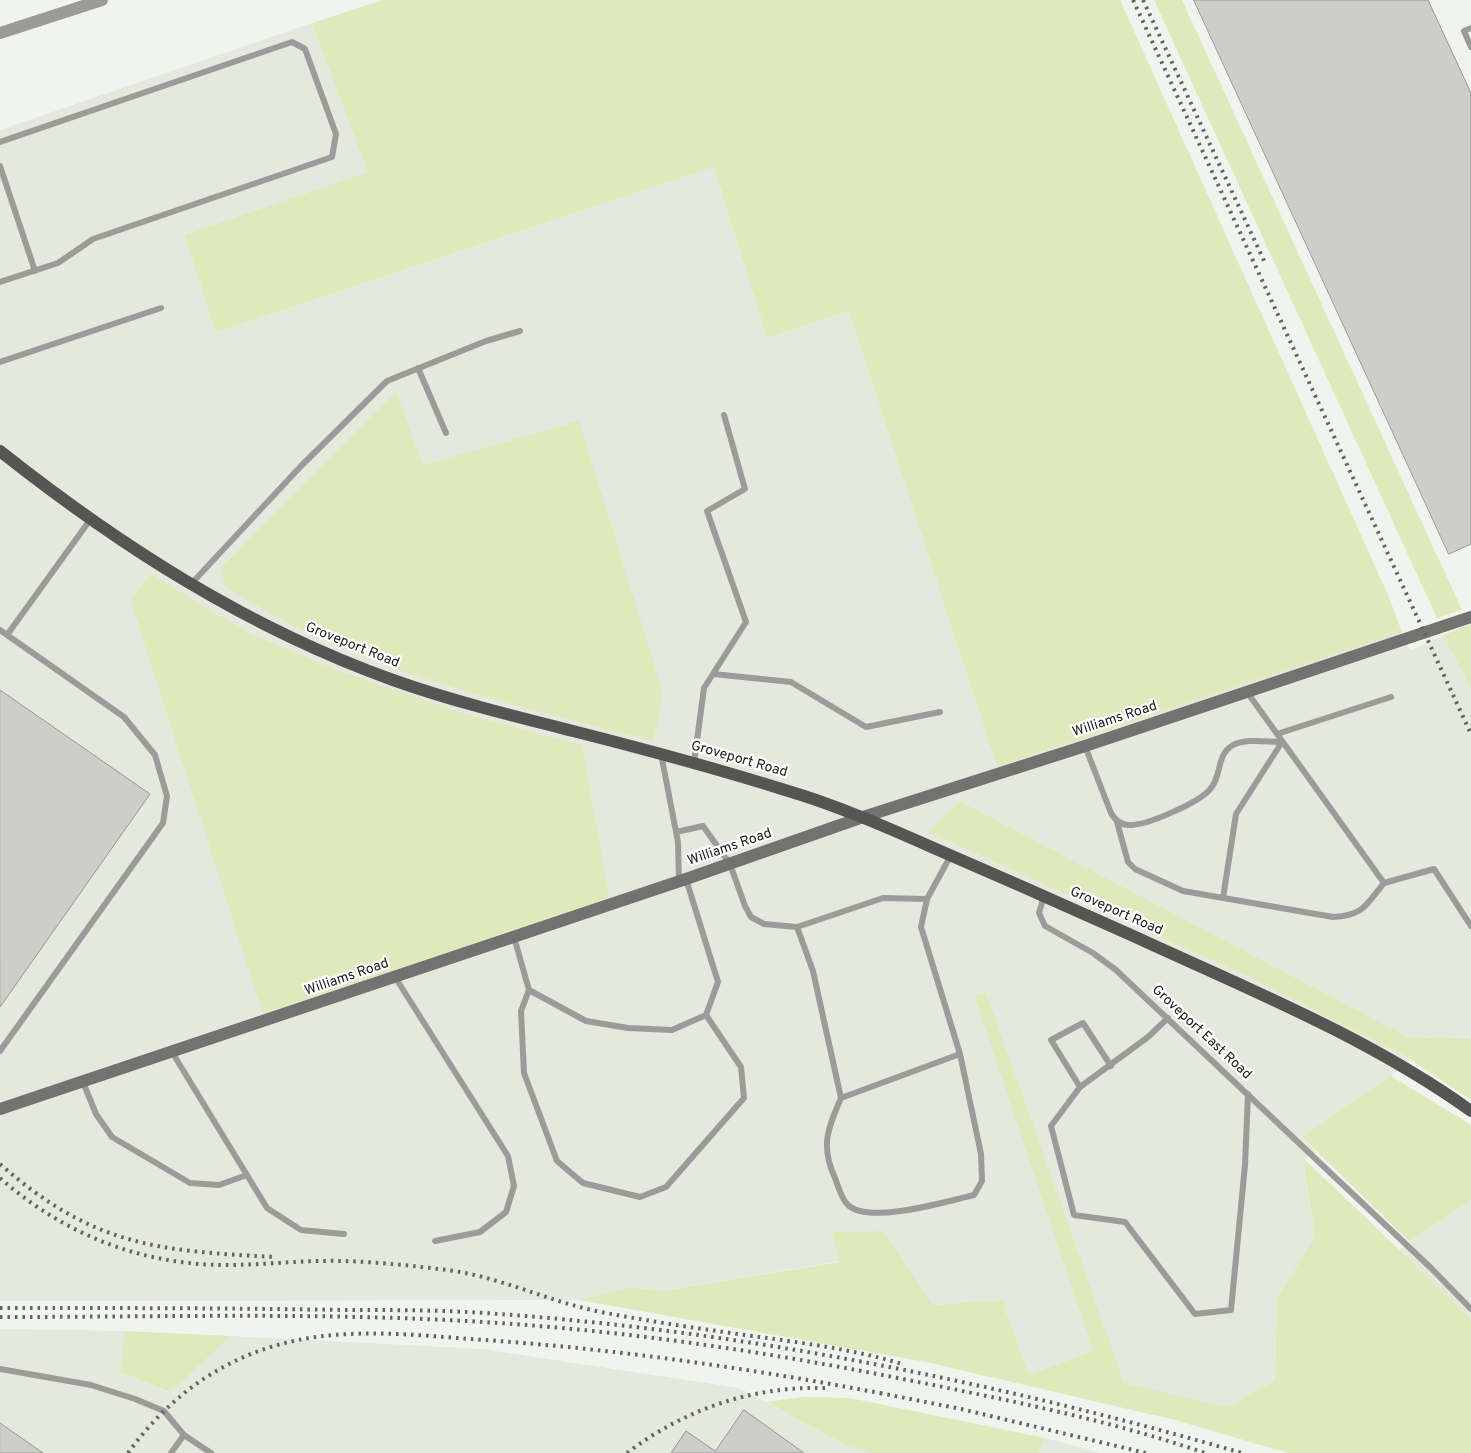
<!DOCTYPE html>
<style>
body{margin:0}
canvas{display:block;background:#f1f3ee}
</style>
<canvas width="1471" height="1453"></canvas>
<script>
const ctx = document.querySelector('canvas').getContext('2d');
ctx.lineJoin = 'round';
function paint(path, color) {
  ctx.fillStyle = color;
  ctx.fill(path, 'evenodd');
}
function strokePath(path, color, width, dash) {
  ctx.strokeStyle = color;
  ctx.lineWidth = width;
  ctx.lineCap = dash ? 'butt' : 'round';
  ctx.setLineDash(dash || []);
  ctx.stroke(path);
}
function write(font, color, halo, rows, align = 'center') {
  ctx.font = font + ' Overpass,sans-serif';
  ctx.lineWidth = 4.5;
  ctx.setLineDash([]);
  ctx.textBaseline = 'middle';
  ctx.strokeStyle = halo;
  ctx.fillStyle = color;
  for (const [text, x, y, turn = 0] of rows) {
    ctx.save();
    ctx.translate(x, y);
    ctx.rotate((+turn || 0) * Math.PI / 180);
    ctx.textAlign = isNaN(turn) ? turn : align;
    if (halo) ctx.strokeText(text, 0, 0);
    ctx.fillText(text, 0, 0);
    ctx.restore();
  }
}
paint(new Path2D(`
 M312,23l57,149 -185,63 32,97 498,-165 53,171 82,-27 148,456 405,-135 8,19 33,-16 28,54v350l-63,-2 -448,-236 -30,31 319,145 161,82 -19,17 -89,61 15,16 -14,6 12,78 -38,61 -2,83 -48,26 -104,-24 -137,-391 -12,4 119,355 -64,24 -27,-75 -69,5 -50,-74 -51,2 9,28 -178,30 -34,-4 -50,13 -579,1v-1171z
 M1471,1200v118l-72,-68z
 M0,1329l125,2 -5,41 49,20 62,-56 251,13 257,39 108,58 25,7h-872z
 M1045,1438l56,15h-62z`), '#e5e8dc');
paint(new Path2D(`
 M383,0h737l268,595 14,37 -405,135 -148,-456 -82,27 -53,-171 -498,165 -32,-97 184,-63 -56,-149z
 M1154,0h28l280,610 -25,8z
 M396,392l27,73 156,-44 83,269 -4,35 -6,16c-144,-39 -303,-71 -428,-156l-2,-18z
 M151,574l97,59 94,39 126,43 114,30 27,153 -346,116 -132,-413z
 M1471,624v65l-28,-54z
 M960,801l448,236 63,2v61l-61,-41 -161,-82 -320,-145z
 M986,992l138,391 103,24 48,-26 2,-83 38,-61 -12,-79 168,160v135h-183l-113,-33 -249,-58 -347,-62 50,-13 34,4 177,-29 -8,-30 51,-1 50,74 69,-5 27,75 64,-24 -119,-355z
 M1391,1076l80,49v75l-61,42 -108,-105z
 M125,1331l106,5 -61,56 -50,-20z
 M803,1397l47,1 195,40 -6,15h-167l-25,-7 -81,-44z`), '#deeabb');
const building = new Path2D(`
 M1194,0h234l43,93v451l-22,10z
 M0,690l150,104 -150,213z
 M744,1410l60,43h-133l15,-22 29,20z
 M0,1423l43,30h-43z`);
paint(building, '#cdcec9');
strokePath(building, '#969893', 1);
strokePath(new Path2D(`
 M1471,28l-7,3 7,16
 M0,142l292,-100 13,7 31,85 -4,23 -239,82 -35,24 -58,19
 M0,166l35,105
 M0,362l161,-54
 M418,368l28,65
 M191,584l110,-118 86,-85 99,-40 34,-10
 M0,630l124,87 31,38 12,41 -4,27 -163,228
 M7,635l83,-115
 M713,674l78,8 75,45 74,-15
 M1247,692l137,191 50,-14 37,57
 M1277,734l114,-37
 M1085,746l26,67c4,7 9,12 18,12 17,1 72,-23 82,-37 11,-13 5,-33 22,-43 12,-7 35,-3 49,-3
 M661,754l17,88 1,40
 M694,763l10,-75 42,-66 -39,-111 38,-22 -21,-74
 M1117,822l11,40 7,7 48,22 150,26c30,-1 33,-12 51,-34
 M676,832l27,-6 27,38 15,42 6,11 13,7 33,3 86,-29 44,1
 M1044,896l-5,17 6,13 48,27 23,17 315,298 40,41
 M1223,898l13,-84 46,-72
 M797,927l16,44 28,127 119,-44 -39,-127 6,-28 24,-44
 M514,937l15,53 57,31 42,7 44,2 34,-15 12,-33 -32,-103
 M395,977l113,179 6,30 -8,26 -26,20 -45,9
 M529,990l-8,21 3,62 33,88 26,22 57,14 26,-10 78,-89 -3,-31 -35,-52
 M1168,1018l-20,19 -68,50 -29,39 23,89 51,7 70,92 36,-4 14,-145 3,-71
 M172,1052l95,156 34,22 43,4
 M83,1082l13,32 16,23 78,46 29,2 28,-10
 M1080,1087l-29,-47 32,-17 28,43
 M841,1098c-13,30 -21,48 -6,80 3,8 7,22 13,27 21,20 100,-4 126,-10l8,-14 -1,-27 -21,-100
 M0,1369l91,16 44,14 29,12 20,24 27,18
 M171,1453l13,-18`), '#9b9c9a', 6);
strokePath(new Path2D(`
 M0,33l102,-33`), '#9b9c9a', 12);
strokePath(new Path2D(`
 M0,1109l686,-230 177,-62 222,-71 386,-129`), '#727370', 12);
strokePath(new Path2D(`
 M0,451c120,95 248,177 393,229 59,21 120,36 180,51 71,18 142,37 212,59 58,17 112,42 167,66 60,26 119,52 179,79 115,53 237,102 340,176`), '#555653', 12);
strokePath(new Path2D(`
 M1133,0l338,734
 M1143,0l123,265
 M0,1164c93,82 157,87 276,93
 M0,1178c67,59 147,89 236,87 36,-1 72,-5 108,-4 34,1 70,5 103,9 55,7 104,33 159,43 58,11 117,19 176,27 41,6 81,12 120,24
 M0,1308c116,0 231,0 347,2 51,0 101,0 152,4 251,18 501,69 743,139
 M0,1317c179,0 360,-6 539,9 134,11 267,33 399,60 89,18 180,37 267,67
 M880,1393l81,16 185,44
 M128,1453c37,-51 85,-89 146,-107 63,-19 132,-12 196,-7 140,9 278,29 415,55
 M627,1453c58,-44 125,-67 198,-65`), '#636461', 4, [2.5, 5]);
write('14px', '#20201e', '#fff', [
 ["Groveport Road",352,646,22],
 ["Williams Road",1115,720,-18],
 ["Groveport Road",739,760,16],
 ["Williams Road",730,848,-19],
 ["Groveport Road",1116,912,24],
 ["Williams Road",347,978,-19],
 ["Groveport East Road",1201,1033,43]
]);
</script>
